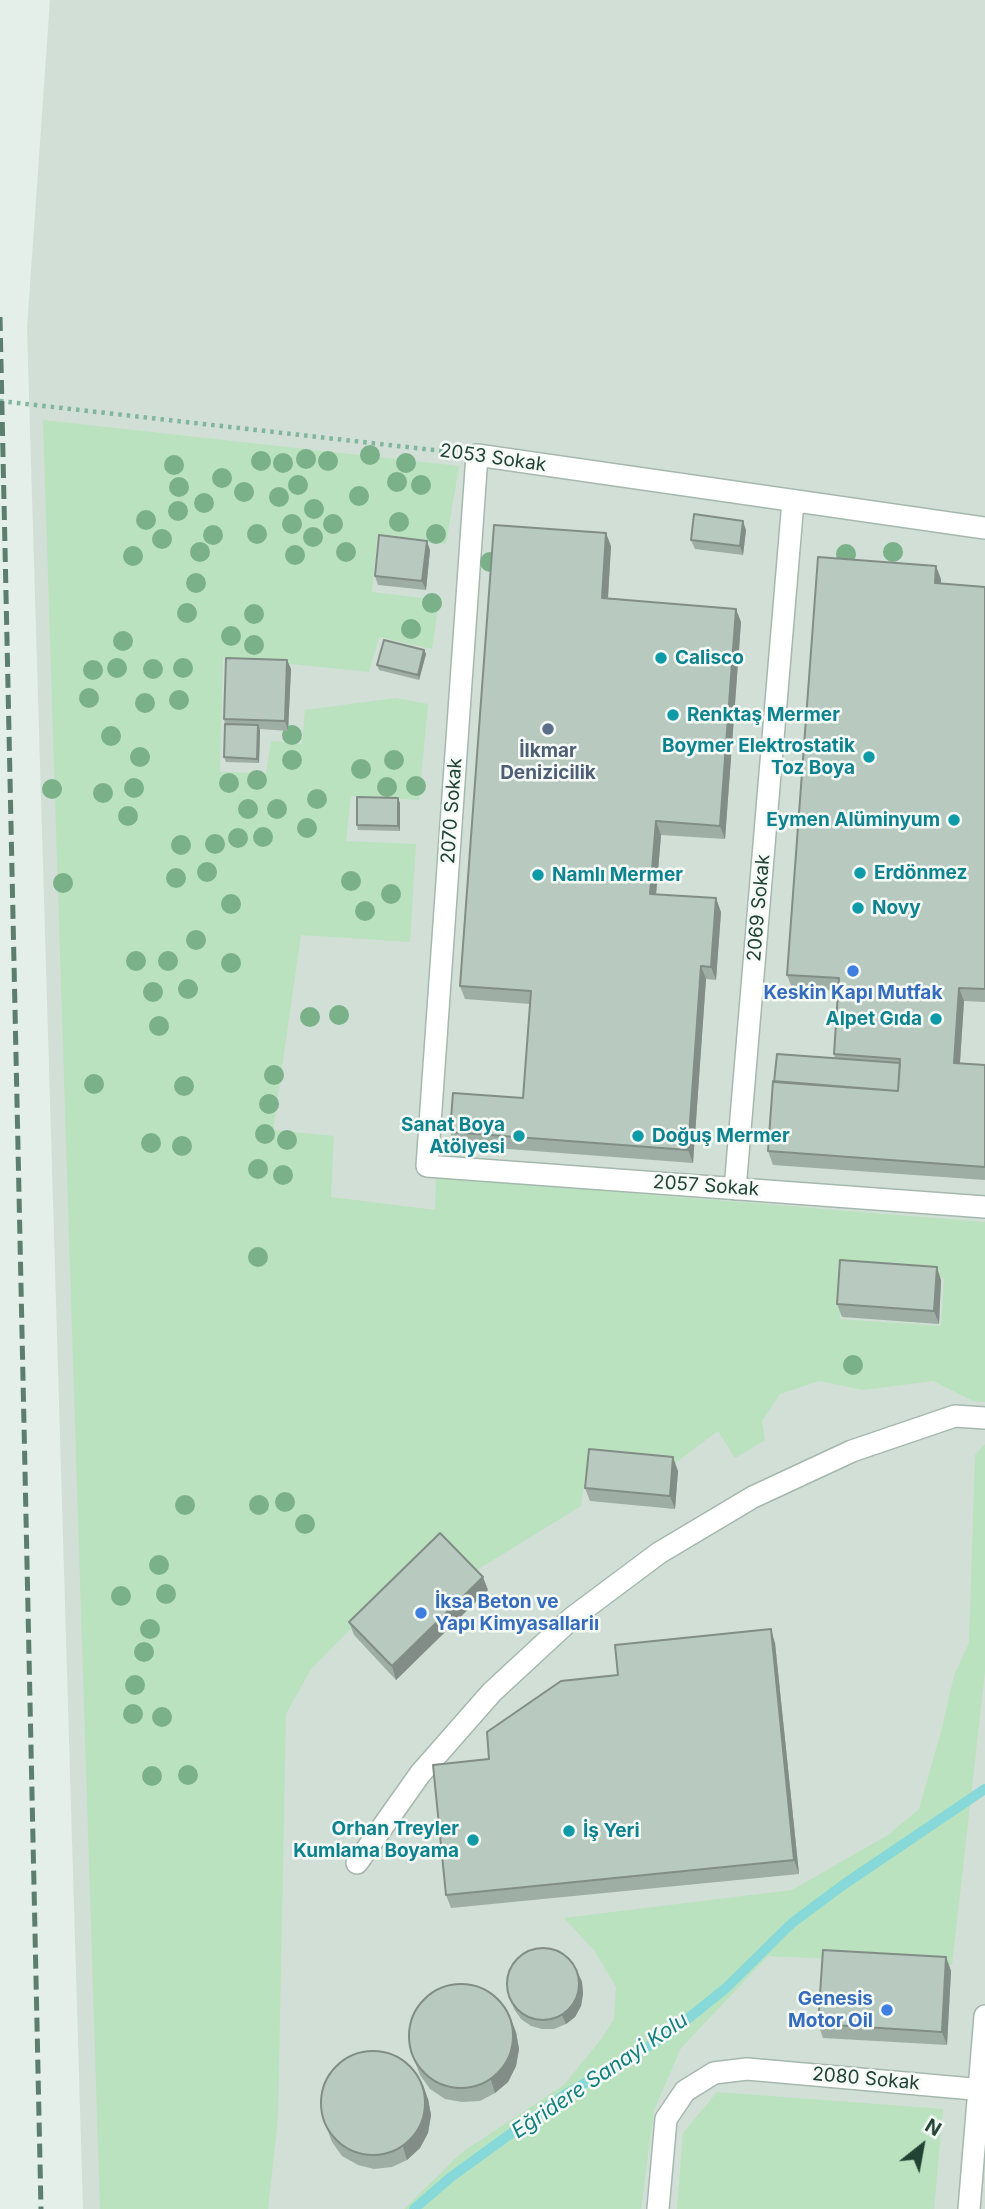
<!DOCTYPE html>
<meta charset="utf-8">
<style>
body{margin:0}
#map{position:relative;width:985px;height:2209px;overflow:hidden;background:#e3efe8;font-family:Inter,sans-serif}
canvas{display:block}
.north{position:absolute;left:887px;top:2111px;width:70px;height:70px;-webkit-text-stroke:5px #f5faf7;paint-order:stroke;rotate:31deg;font-size:19px;font-weight:700;line-height:28px;text-align:center;color:#204334}
.north::after{content:'';display:block;margin:auto;width:24px;height:32px;background:#204334;clip-path:polygon(50% 0,100% 100%,50% 72%,0 100%)}
</style>
<div id="map">
<canvas width="985" height="2209"></canvas>
<div class="north">N</div>
</div>
<script>
const ctx = document.querySelector('canvas').getContext('2d');
ctx.lineJoin = 'round';
function paint(path, color) {
  ctx.fillStyle = color;
  ctx.fill(path, 'evenodd');
}
function strokePath(path, color, width, dash) {
  ctx.strokeStyle = color;
  ctx.lineWidth = width;
  ctx.lineCap = dash ? 'butt' : 'round';
  ctx.setLineDash(dash || []);
  ctx.stroke(path);
}
function write(font, color, halo, rows, align = 'center') {
  ctx.font = font + ' Inter,sans-serif';
  ctx.lineWidth = 5;
  ctx.setLineDash([]);
  ctx.textBaseline = 'middle';
  ctx.strokeStyle = halo;
  ctx.fillStyle = color;
  for (const [text, x, y, turn = 0] of rows) {
    ctx.save();
    ctx.translate(x, y);
    ctx.rotate((+turn || 0) * Math.PI / 180);
    ctx.textAlign = isNaN(turn) ? turn : align;
    if (halo) ctx.strokeText(text, 0, 0);
    ctx.fillText(text, 0, 0);
    ctx.restore();
  }
}
paint(new Path2D(`
 M50,0h935v2209h-902l-56,-1881z`), '#d1dfd6');
paint(new Path2D(`
 M43,420l416,46 -13,78 -69,-7 -5,55 67,8 -7,49 -53,-12 -10,35 -146,-15 -3,115 46,1 5,-32 31,3 3,-34 91,-12 32,6 -9,96 -68,-4 -5,45 70,3 -6,98 -109,-7 -28,195 61,6 -3,61 104,13 1,-32c183,13 366,30 549,44v180l-12,-1 -40,-20 -70,9 -44,-9 -39,13 -18,27 3,19 -30,18 -17,-27 -43,32 -87,-8 -7,51 -104,64 -33,-30 -89,84 -44,45 -25,45 -8,404 -10,91h-168zM843,1271l101,7 -3,48 -101,-7z
 M985,1444v227l-33,294 -184,-9 -87,92 -27,62 -13,99h-237l57,-56 103,-68 38,-47 12,-19 2,-32 -22,-37 -30,-32 228,-28 96,-55 31,-26 22,-77 13,-56 15,-33 6,-188z
 M717,2092l226,17 -9,100h-257l6,-76z`), '#bae2be');
strokePath(new Path2D(`
 M414,2209l37,-32 113,-82 101,-58 61,-49 66,-65 51,-38 142,-96`), '#86d9d8', 10);
const minor = new Path2D(`
 M985,528l-508,-73 -50,711 558,41
 M735,1189l58,-688
 M357,1863l63,-89 72,-82 80,-74 87,-65 94,-56 99,-46 103,-35 30,2
 M658,2209l8,-90 19,-28 29,-18 33,-4 238,21
 M969,2209l16,-193`);
strokePath(minor, '#a5b8ae', 24);
strokePath(new Path2D(`
 M0,401l451,51`), '#80b69c', 4.5, [3.5, 5]);
strokePath(minor, '#fff', 21);
strokePath(new Path2D(`
 M0,317l41,1892`), '#5b7e6f', 5, [14, 7]);
ctx.fillStyle = '#7bb188';
for (const [x, y] of [
 [370,455],
 [306,459],
 [261,461],
 [328,461],
 [283,463],
 [406,463],
 [174,465],
 [222,478],
 [397,482],
 [298,485],
 [421,485],
 [179,487],
 [244,492],
 [359,496],
 [279,497],
 [204,503],
 [314,509],
 [178,511],
 [146,520],
 [399,522],
 [292,524],
 [333,524],
 [257,534],
 [436,534],
 [213,535],
 [313,537],
 [162,539],
 [200,552],
 [346,552],
 [893,552],
 [846,554],
 [295,555],
 [133,556],
 [490,562],
 [196,583],
 [432,603],
 [187,613],
 [254,614],
 [411,629],
 [231,636],
 [123,641],
 [254,645],
 [117,668],
 [183,668],
 [153,669],
 [93,670],
 [89,698],
 [179,700],
 [145,703],
 [292,735],
 [111,736],
 [140,757],
 [292,760],
 [394,760],
 [361,769],
 [257,780],
 [229,783],
 [416,786],
 [387,787],
 [134,788],
 [52,789],
 [103,793],
 [317,799],
 [248,809],
 [277,809],
 [128,816],
 [307,828],
 [263,837],
 [238,838],
 [215,844],
 [181,845],
 [207,872],
 [176,878],
 [351,881],
 [63,883],
 [391,894],
 [231,904],
 [365,911],
 [196,940],
 [136,961],
 [168,961],
 [231,963],
 [188,989],
 [153,992],
 [339,1015],
 [310,1017],
 [159,1026],
 [274,1075],
 [94,1084],
 [184,1086],
 [269,1104],
 [265,1134],
 [287,1140],
 [151,1143],
 [182,1146],
 [258,1169],
 [283,1175],
 [258,1257],
 [853,1365],
 [285,1502],
 [185,1505],
 [259,1505],
 [305,1524],
 [159,1565],
 [166,1594],
 [121,1596],
 [150,1629],
 [144,1652],
 [135,1685],
 [133,1714],
 [162,1717],
 [188,1775],
 [152,1776]
]) {
  ctx.beginPath();
  ctx.arc(x, y, 10, 0, 2 * Math.PI);
  ctx.fill();
}
paint(new Path2D(`
 M746,530l-3,25 -48,-6 -4,-9z
 M611,546l-3,53 133,23 -16,217 -64,-4 -5,59 65,18 -5,68 -10,-1 -13,184 -238,-18 -5,-13 73,-34 7,-94 -65,-5 -5,-13z
 M430,550l-4,40 -48,-5 -3,-9z
 M941,579v4l44,4v415l-21,-1 -4,62 25,2v115l-212,-15 -5,-14 6,-69 61,-24 -1,-4 4,-63 -46,-3 -5,-13z
 M424,650l2,4 -7,26 -40,-10 -2,-5z
 M287,660l4,9 -3,62 -28,-2 -1,34 -33,-1 -2,-5 1,-33 -1,-5z
 M400,803v28l-42,-1 -1,-5z
 M941,1280l-2,44 -97,-7 -5,-13z
 M678,1471l-3,38 -85,-8 -5,-13z
 M488,1590l-92,90 -42,-45 -5,-13z
 M775,1643l24,231 -348,34 -5,-13 43,-136 129,-84z
 M946,1957l5,14 -4,74 -124,-7 -5,-14z
 M578,1973l4,9 1,12 -2,12 -6,11 -9,7 -12,5h-12l-11,-3 -10,-7 -7,-10 -7,-21z
 M516,2032l3,17 -3,17 -8,16 -13,11 -15,8 -18,1 -17,-3 -15,-10 -10,-14 -11,-29z
 M428,2099l3,16 -3,18 -8,15 -13,12 -15,7 -18,2 -16,-4 -16,-9 -10,-14 -11,-30z`), '#9eaea5');
paint(new Path2D(`
 M743,521l3,9 -3,25 -3,-9z
 M606,533l5,13 -4,66 -5,-14z
 M427,541l3,9 -4,40 -4,-9z
 M936,566l5,13 -1,17 -5,-13z
 M736,609l5,13 -16,217 -5,-13z
 M424,650l2,4 -7,26 -1,-5z
 M287,660l4,9 -3,62 -3,-10z
 M258,725l2,5 -1,33 -2,-4z
 M398,798l2,5v28l-2,-5z
 M656,821l5,14 -6,72 -5,-13z
 M716,898l5,14 -5,68 -5,-13z
 M701,966l5,13 -13,184 -5,-13z
 M959,988l5,13 -5,75 -5,-13z
 M937,1267l4,13 -2,44 -5,-13z
 M673,1457l5,14 -3,38 -5,-13z
 M483,1577l5,13 -92,90 -4,-14z
 M771,1629l4,14 24,231 -5,-14z
 M946,1957l5,14 -4,74 -5,-13z
 M578,1973l4,9 1,12 -2,12 -6,11 -9,7 -4,-9z
 M511,2019l5,13 3,17 -3,17 -8,16 -13,11 -4,-13z
 M423,2085l5,14 3,16 -3,18 -8,15 -13,12 -4,-13z`), '#818d86');
const building = new Path2D(`
 M694,514l49,7 -3,25 -49,-6z
 M494,525l112,8 -4,65 134,11 -16,217 -64,-5 -6,73 66,4 -5,69 -10,-1 -13,184 -238,-18 3,-39 70,5 8,-107 -71,-5z
 M379,535l48,6 -5,40 -47,-5z
 M818,557l118,9 -1,17 50,4v402l-26,-1 -5,75 31,2v102l-217,-16 5,-70 125,10 2,-32 -66,-5 5,-76 -52,-3z
 M384,640l40,10 -6,25 -41,-10z
 M226,658l61,2 -2,61 -61,-2z
 M225,724l33,1 -1,34 -33,-2z
 M357,797l41,1v28l-41,-1z
 M777,1054l123,9 -2,28 -124,-9z
 M840,1260l97,7 -3,44 -97,-7z
 M589,1449l84,8 -3,39 -85,-8z
 M440,1533l43,44 -91,89 -43,-44z
 M771,1629l23,231 -348,35 -13,-130 56,-6 -2,-27 74,-51 57,-6 -3,-30z
 M507 1984a36 36 0 1 1 72 0a36 36 0 1 1-72 0Z
 M823,1950l123,7 -4,75 -124,-8z
 M409 2036a52 52 0 1 1 104 0a52 52 0 1 1-104 0Z
 M321 2103a52 52 0 1 1 104 0a52 52 0 1 1-104 0Z`);
paint(building, '#b8cac0');
strokePath(building, '#818d86', 2);
for (const [x, y, r, color] of [
 [661,658,7,"#0f9aa8"],
 [673,715,7,"#0f9aa8"],
 [548,729,7,"#5c6f8a"],
 [869,757,7,"#0f9aa8"],
 [954,820,7,"#0f9aa8"],
 [860,873,7,"#0f9aa8"],
 [538,875,7,"#0f9aa8"],
 [858,908,7,"#0f9aa8"],
 [853,971,7,"#3f7fe0"],
 [936,1019,7,"#0f9aa8"],
 [519,1136,7,"#0f9aa8"],
 [638,1136,7,"#0f9aa8"],
 [421,1613,7,"#3f7fe0"],
 [569,1831,7,"#0f9aa8"],
 [473,1840,7,"#0f9aa8"],
 [887,2010,7,"#3f7fe0"]
]) {
  const dot = new Path2D();
  dot.arc(x, y, r, 0, 2 * Math.PI);
  ctx.fillStyle = color;
  ctx.fill(dot);
  strokePath(dot, '#f5faf7', 2.5);
}
write('19px', '#204334', '#f5faf7', [
 ["2053 Sokak",493,458,8],
 ["2070 Sokak",452,811,-86],
 ["2069 Sokak",759,908,-85],
 ["2057 Sokak",706,1186,4],
 ["2080 Sokak",866,2079,5]
]);
write('bold 19px', '#0d838f', '#f5faf7', [
 ["Calisco",675,658],
 ["Renktaş Mermer",687,715],
 ["Boymer Elektrostatik",855,746,"right"],
 ["Toz Boya",855,768,"right"],
 ["Eymen Alüminyum",940,820,"right"],
 ["Erdönmez",874,873],
 ["Namlı Mermer",552,875],
 ["Novy",872,908],
 ["Alpet Gıda",922,1019,"right"],
 ["Sanat Boya",505,1125,"right"],
 ["Atölyesi",505,1147,"right"],
 ["Doğuş Mermer",652,1136],
 ["Orhan Treyler",459,1829,"right"],
 ["Kumlama Boyama",459,1851,"right"],
 ["İş Yeri",583,1831]
], 'left');
write('bold 19px', '#4e5e75', '#f5faf7', [
 ["İlkmar",548,751],
 ["Denizicilik",548,773]
]);
write('bold 19px', '#366cbe', '#f5faf7', [
 ["Keskin Kapı Mutfak",853,993],
 ["İksa Beton ve",435,1602,"left"],
 ["Yapı Kimyasallariı",435,1624,"left"],
 ["Genesis",873,1999,"right"],
 ["Motor Oil",873,2021,"right"]
]);
write('italic 21px', '#13807f', '#f5faf7', [
 ["Eğridere Sanayi Kolu",600,2076,-34]
]);
</script>
